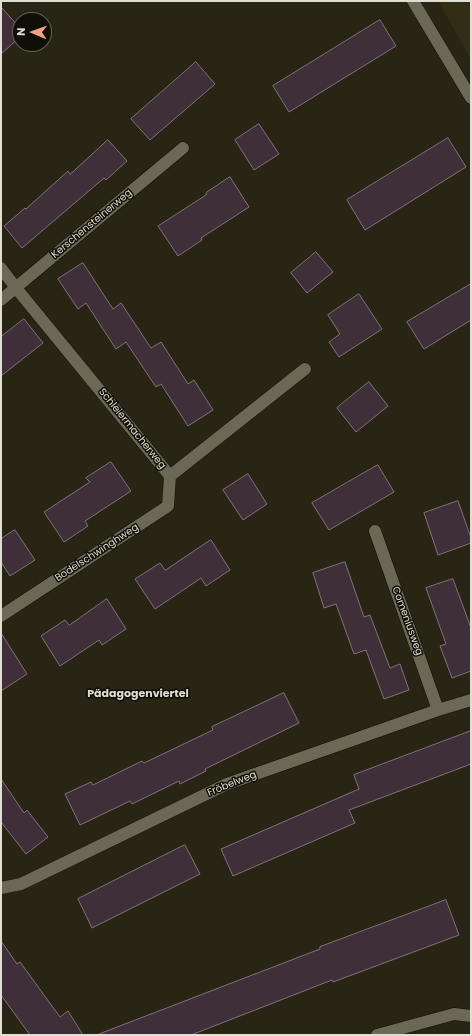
<!DOCTYPE html>
<meta charset="utf-8">
<style>
body{margin:0}
#map{position:relative;width:472px;height:1036px;overflow:hidden;background:#282514;font-family:Poppins,sans-serif}
canvas{display:block}
.frame{position:absolute;inset:0;border:2px solid #e0ded3;pointer-events:none}
.north{position:absolute;left:12px;top:12px;width:40px;height:40px;box-sizing:border-box;background:#0f0e07;border:1px solid #636159;border-radius:50%;rotate:272deg;font-size:11px;font-weight:700;line-height:16px;text-align:center;color:#e0ded3}
.north::after{content:'';display:block;margin:auto;width:14px;height:18px;background:#f1a27b;clip-path:polygon(50% 0,100% 100%,50% 72%,0 100%)}
</style>
<div id="map">
<canvas width="472" height="1036"></canvas>
<div class="frame"></div>
<div class="north">N</div>
</div>
<script>
const ctx = document.querySelector('canvas').getContext('2d');
ctx.lineJoin = 'round';
function paint(path, color) {
  ctx.fillStyle = color;
  ctx.fill(path, 'evenodd');
}
function strokePath(path, color, width, dash) {
  ctx.strokeStyle = color;
  ctx.lineWidth = width;
  ctx.lineCap = dash ? 'butt' : 'round';
  ctx.setLineDash(dash || []);
  ctx.stroke(path);
}
function write(font, color, halo, rows, align = 'center') {
  ctx.font = font + ' Poppins,sans-serif';
  ctx.lineWidth = 3;
  ctx.setLineDash([]);
  ctx.textBaseline = 'middle';
  ctx.strokeStyle = halo;
  ctx.fillStyle = color;
  for (const [text, x, y, turn = 0] of rows) {
    ctx.save();
    ctx.translate(x, y);
    ctx.rotate((+turn || 0) * Math.PI / 180);
    ctx.textAlign = isNaN(turn) ? turn : align;
    if (halo) ctx.strokeText(text, 0, 0);
    ctx.fillText(text, 0, 0);
    ctx.restore();
  }
}
paint(new Path2D(`
 M438,1h33v58z`), '#322d15');
const building = new Path2D(`
 M1,7l19,21v9l-19,17z
 M380,20l16,26 -107,66 -16,-26z
 M196,62l19,22 -65,56 -19,-21z
 M259,124l20,30 -25,16 -19,-30z
 M448,138l18,29 -101,63 -18,-30z
 M108,140l19,21 -21,19 -2,-2 -82,70 -18,-22 21,-18 1,1 42,-38 2,3z
 M230,177l19,30 -48,31 1,2 -24,16 -20,-30 48,-31v-2z
 M316,252l17,20 -26,21 -16,-20z
 M83,263l30,46 8,-6 30,45 10,-6 27,42 6,-4 19,30 -25,16 -27,-42 -5,3 -30,-45 -10,7 -30,-46 -8,6 -20,-30z
 M471,284v36l-47,29 -17,-27z
 M359,294l23,35 -43,28 -10,-15 11,-8 -12,-19z
 M24,319l19,24 -42,33v-39z
 M369,382l19,24 -32,26 -19,-24z
 M111,462l20,29 -46,30 3,5 -24,16 -20,-30 46,-30 -4,-4z
 M378,465l16,27 -65,38 -17,-27z
 M248,474l19,30 -24,16 -20,-30z
 M458,501l13,37v5l-33,12 -14,-42z
 M15,530l20,30 -25,16 -9,-14v-23z
 M211,540l19,30 -24,16 -5,-8 -46,31 -20,-30 25,-16 5,7z
 M345,562l19,55 6,-2 20,53 10,-4 9,26 -25,9 -18,-49 -12,4 -18,-50 -12,4 -11,-35z
 M453,579l18,49v43l-19,7 -12,-32 6,-2 -20,-56z
 M107,599l19,30 -24,16 -3,-5 -39,26 -19,-30 24,-16 4,5z
 M1,633l26,41 -26,17z
 M284,693l15,30 -94,46 1,2 -26,13 -1,-3 -47,23 -2,-3 -50,24 -15,-31 26,-12 2,3 49,-24 2,2 69,-33 -1,-3z
 M471,731v33l-122,46 6,13 -122,53 -12,-27 138,-60 -5,-14z
 M1,779l23,34 3,-3 21,27 -22,17 -25,-32z
 M185,845l15,29 -108,54 -14,-29z
 M446,900l13,35 -126,47 -1,-2 -141,55h-91l-1,-1 221,-85v-2z
 M1,941l16,23 3,-2 40,55 8,-6 15,24h-53l-29,-40z`);
paint(building, '#3f2f39');
strokePath(building, '#83717c', 1);
const street = new Path2D(`
 M413,1l58,97
 M1,268l15,20 154,188
 M1,300l182,-152
 M170,476l135,-107
 M375,531l63,179
 M1,616l167,-110 2,-30
 M1,888l20,-4 206,-100 211,-74 33,-10
 M377,1035l77,-21 17,2`);
strokePath(street, '#110e02', 13);
strokePath(street, '#6b6855', 12);
write('10px', '#e0ded3', '#0f0e07', [
 ["Kerschensteinerweg",92,224,-40],
 ["Schleiermacherweg",132,429,51],
 ["Bodelschwinghweg",97,553,-33],
 ["Comeniusweg",407,621,70],
 ["Fröbelweg",232,784,-22]
]);
write('bold 11px', '#e0ded3', '#0f0e07', [
 ["Pädagogenviertel",138,694]
]);
</script>
